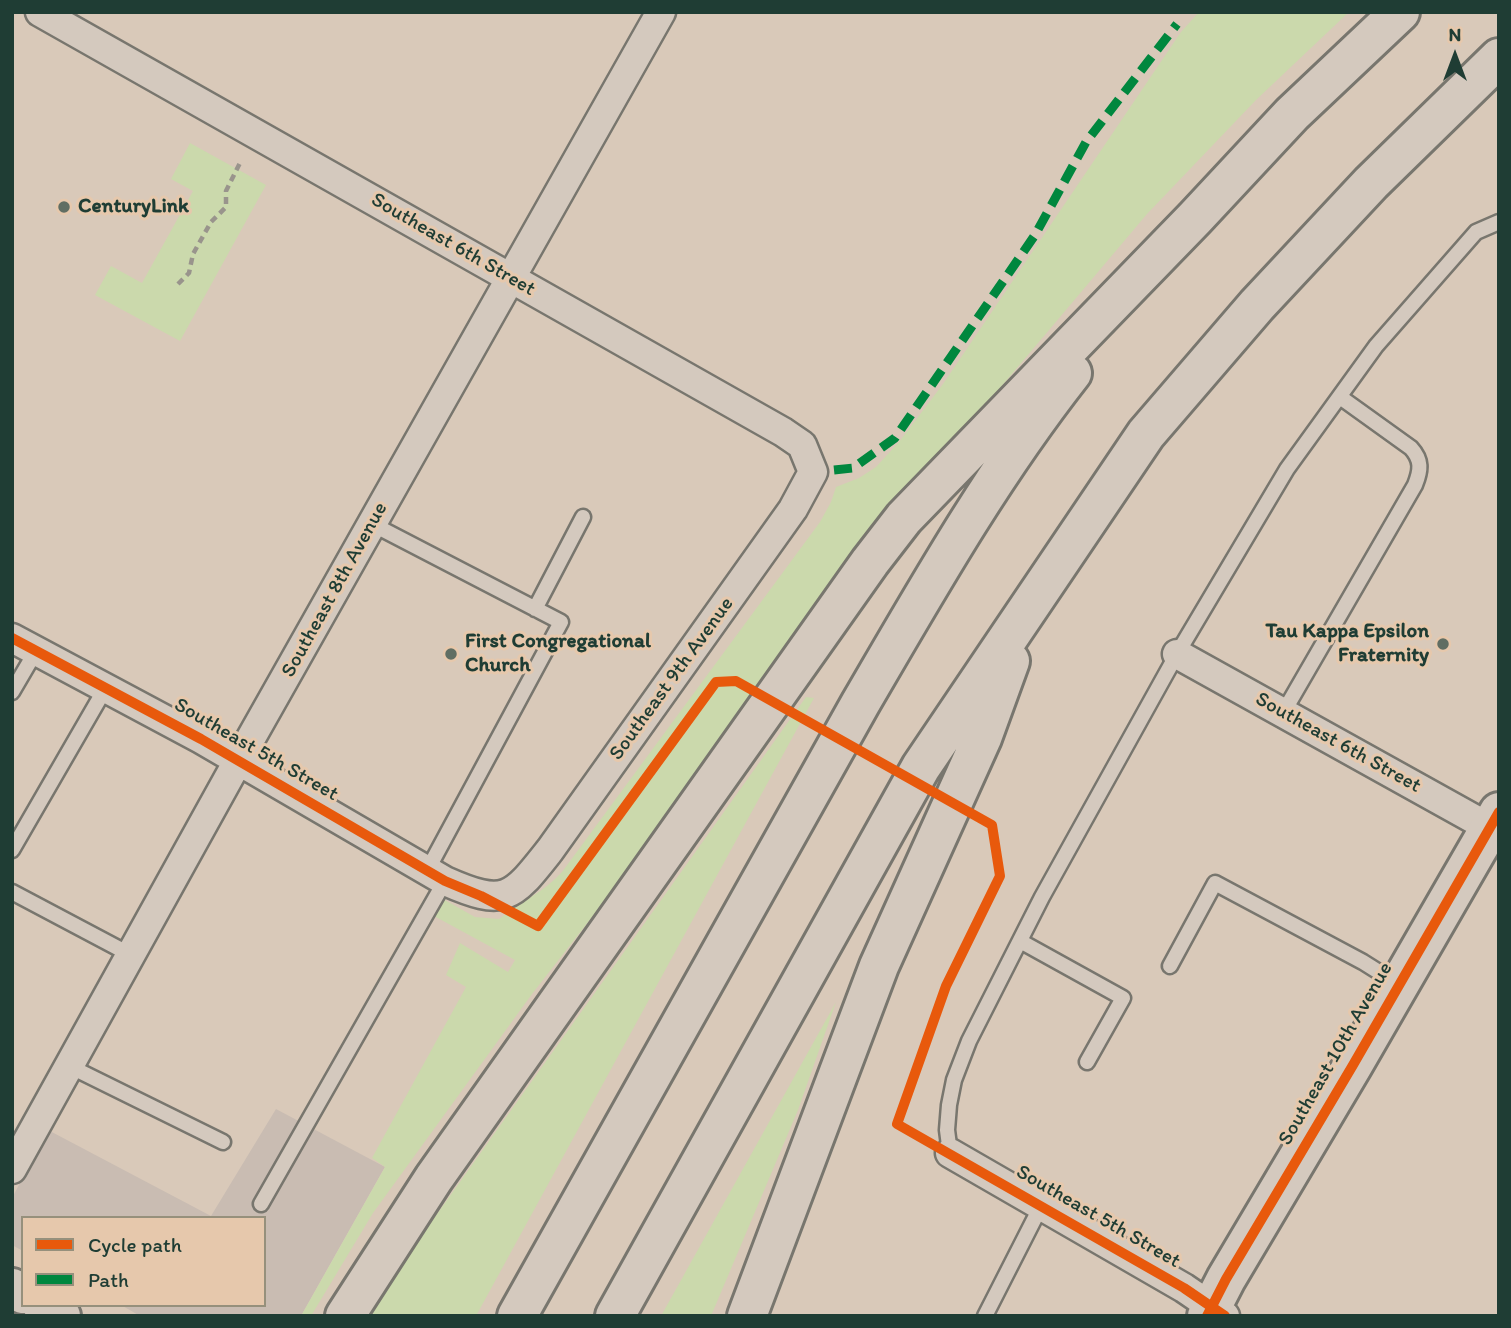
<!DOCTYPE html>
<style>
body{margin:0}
#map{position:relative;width:1511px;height:1328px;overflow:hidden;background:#d9c9b9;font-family:Itim,sans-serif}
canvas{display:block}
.frame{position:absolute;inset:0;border:14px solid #1f3d34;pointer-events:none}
.legend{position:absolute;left:21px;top:1216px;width:245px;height:91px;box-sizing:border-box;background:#e6c8ac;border:2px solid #96907c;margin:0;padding:9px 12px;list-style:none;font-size:21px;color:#1f3d34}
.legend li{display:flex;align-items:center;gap:14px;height:35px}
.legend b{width:35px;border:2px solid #96907c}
.north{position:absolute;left:1420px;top:21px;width:70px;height:70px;-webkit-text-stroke:5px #e6c8ac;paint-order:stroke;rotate:0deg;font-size:19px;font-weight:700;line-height:28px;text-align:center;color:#1f3d34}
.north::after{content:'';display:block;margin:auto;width:24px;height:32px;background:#1f3d34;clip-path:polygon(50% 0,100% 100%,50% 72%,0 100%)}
</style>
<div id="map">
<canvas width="1511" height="1328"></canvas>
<div class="frame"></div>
<ul class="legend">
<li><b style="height:9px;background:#e8590c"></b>Cycle path</li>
<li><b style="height:9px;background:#00873e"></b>Path</li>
</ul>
<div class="north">N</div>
</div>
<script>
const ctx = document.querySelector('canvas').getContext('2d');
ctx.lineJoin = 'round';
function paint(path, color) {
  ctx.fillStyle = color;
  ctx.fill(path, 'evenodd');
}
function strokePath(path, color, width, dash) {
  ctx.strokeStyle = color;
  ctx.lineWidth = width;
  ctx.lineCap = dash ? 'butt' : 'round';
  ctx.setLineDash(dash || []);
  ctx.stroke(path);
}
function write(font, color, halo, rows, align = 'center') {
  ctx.font = font + ' Itim,sans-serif';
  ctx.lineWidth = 6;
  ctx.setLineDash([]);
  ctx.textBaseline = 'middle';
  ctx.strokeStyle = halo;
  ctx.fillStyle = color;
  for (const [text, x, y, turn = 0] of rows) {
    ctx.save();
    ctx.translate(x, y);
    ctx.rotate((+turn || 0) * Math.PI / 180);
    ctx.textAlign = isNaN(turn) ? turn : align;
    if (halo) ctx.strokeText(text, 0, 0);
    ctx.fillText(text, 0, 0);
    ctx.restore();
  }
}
paint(new Path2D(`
 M276,1109l109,58 -84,149h-161l-19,-11h143v-87h-241v33l-11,-6v-47l36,-68 163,86z`), '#c9bcb2');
paint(new Path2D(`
 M1199,12h150l-93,88 -109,114 -239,283 -216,292 -160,205 -159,219 -62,103h-10l84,-149 -13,-9 94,-171 -20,-12 14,-32 48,29 7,-12 -81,-44 9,-17 32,18 24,2c21,-17 45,-27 63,-47l258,-350 11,-20 5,-15 23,-9 17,-11 23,-25 44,-58 238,-352z
 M190,143l76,42 -86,156 -85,-46 16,-29 31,17 51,-92 -22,-12z
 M806,697l8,1 -338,618h-107l48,-74z
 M836,1002l-38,108 -87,206h-50z`), '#cbd9ac');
const lane = new Path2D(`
 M372,524l189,98 -134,249
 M535,609l48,-92
 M12,692l24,-41
 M1283,713l132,-228c6,-15 7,-25 -4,-37l-71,-51
 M12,850l93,-161
 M12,892l119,63
 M1020,941l103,57 -36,64
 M1170,966l45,-83 148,79 35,22
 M69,1066l154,76
 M950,1153l-3,-23 2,-25 5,-25 15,-39 73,-144 135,-243 110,-185 89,-123 100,-114 23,-10
 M261,1204l184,-323
 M985,1316l56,-110`);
const street = new Path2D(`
 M12,638l189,101 244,142c61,27 67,17 105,-31l243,-341 20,-37 -11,-27 -19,-13c-248,-140 -495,-281 -743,-420
 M1177,654l322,179
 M950,1153l234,135 41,28
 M12,1169l226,-408 423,-749`);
const secondary = new Path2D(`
 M12,1288l11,6
 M42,1305l19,11
 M1207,1316l19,-37 127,-214 146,-253`);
const highway = new Path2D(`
 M345,1316l89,-138 436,-616 34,-44 291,-300 97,-104 108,-102
 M517,1316l343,-612c66,-113 131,-228 212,-331
 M615,1316l306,-549 225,-333 111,-129 114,-122 128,-125
 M747,1316l132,-350 103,-228 28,-77`);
strokePath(lane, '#78766e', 19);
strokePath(street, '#78766e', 33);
strokePath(secondary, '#78766e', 44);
strokePath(highway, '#78766e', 44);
strokePath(new Path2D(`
 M178,284l11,-11 4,-19 18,-32 15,-15v-16l14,-28`), '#99948c', 4.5, [7, 5]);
strokePath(lane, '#d4c9be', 14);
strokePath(street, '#d4c9be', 28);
strokePath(secondary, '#d4c9be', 38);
strokePath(highway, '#d4c9be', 38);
strokePath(new Path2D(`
 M834,470l19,-2 42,-30 140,-203 51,-93 91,-118`), '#00873e', 9, [18, 9]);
strokePath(new Path2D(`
 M12,638l189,101 244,142 36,15 57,30 178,-244 20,-1 256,144 8,51 -54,110 -49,138 287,164 41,28
 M1207,1316l19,-37 127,-214 146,-253`), '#e8590c', 10);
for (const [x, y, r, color] of [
 [64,207,7,"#606e63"],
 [1443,644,7,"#606e63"],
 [451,654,7,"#606e63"]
]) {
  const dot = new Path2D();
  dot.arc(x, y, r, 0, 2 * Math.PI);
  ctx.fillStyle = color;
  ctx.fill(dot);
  strokePath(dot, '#e6c8ac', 2.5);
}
write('bold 21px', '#1f3d34', '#e6c8ac', [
 ["CenturyLink",78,207],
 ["Tau Kappa Epsilon",1429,632,"right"],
 ["Fraternity",1429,656,"right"],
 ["First Congregational",465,642],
 ["Church",465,666]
], 'left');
write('21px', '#1f3d34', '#e6c8ac', [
 ["Southeast 6th Street",453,245,30],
 ["Southeast 8th Avenue",335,590,-61],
 ["Southeast 9th Avenue",672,679,-54],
 ["Southeast 6th Street",1338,743,29],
 ["Southeast 5th Street",256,750,30],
 ["Southeast 10th Avenue",1336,1054,-60],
 ["Southeast 5th Street",1098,1217,30]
]);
</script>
